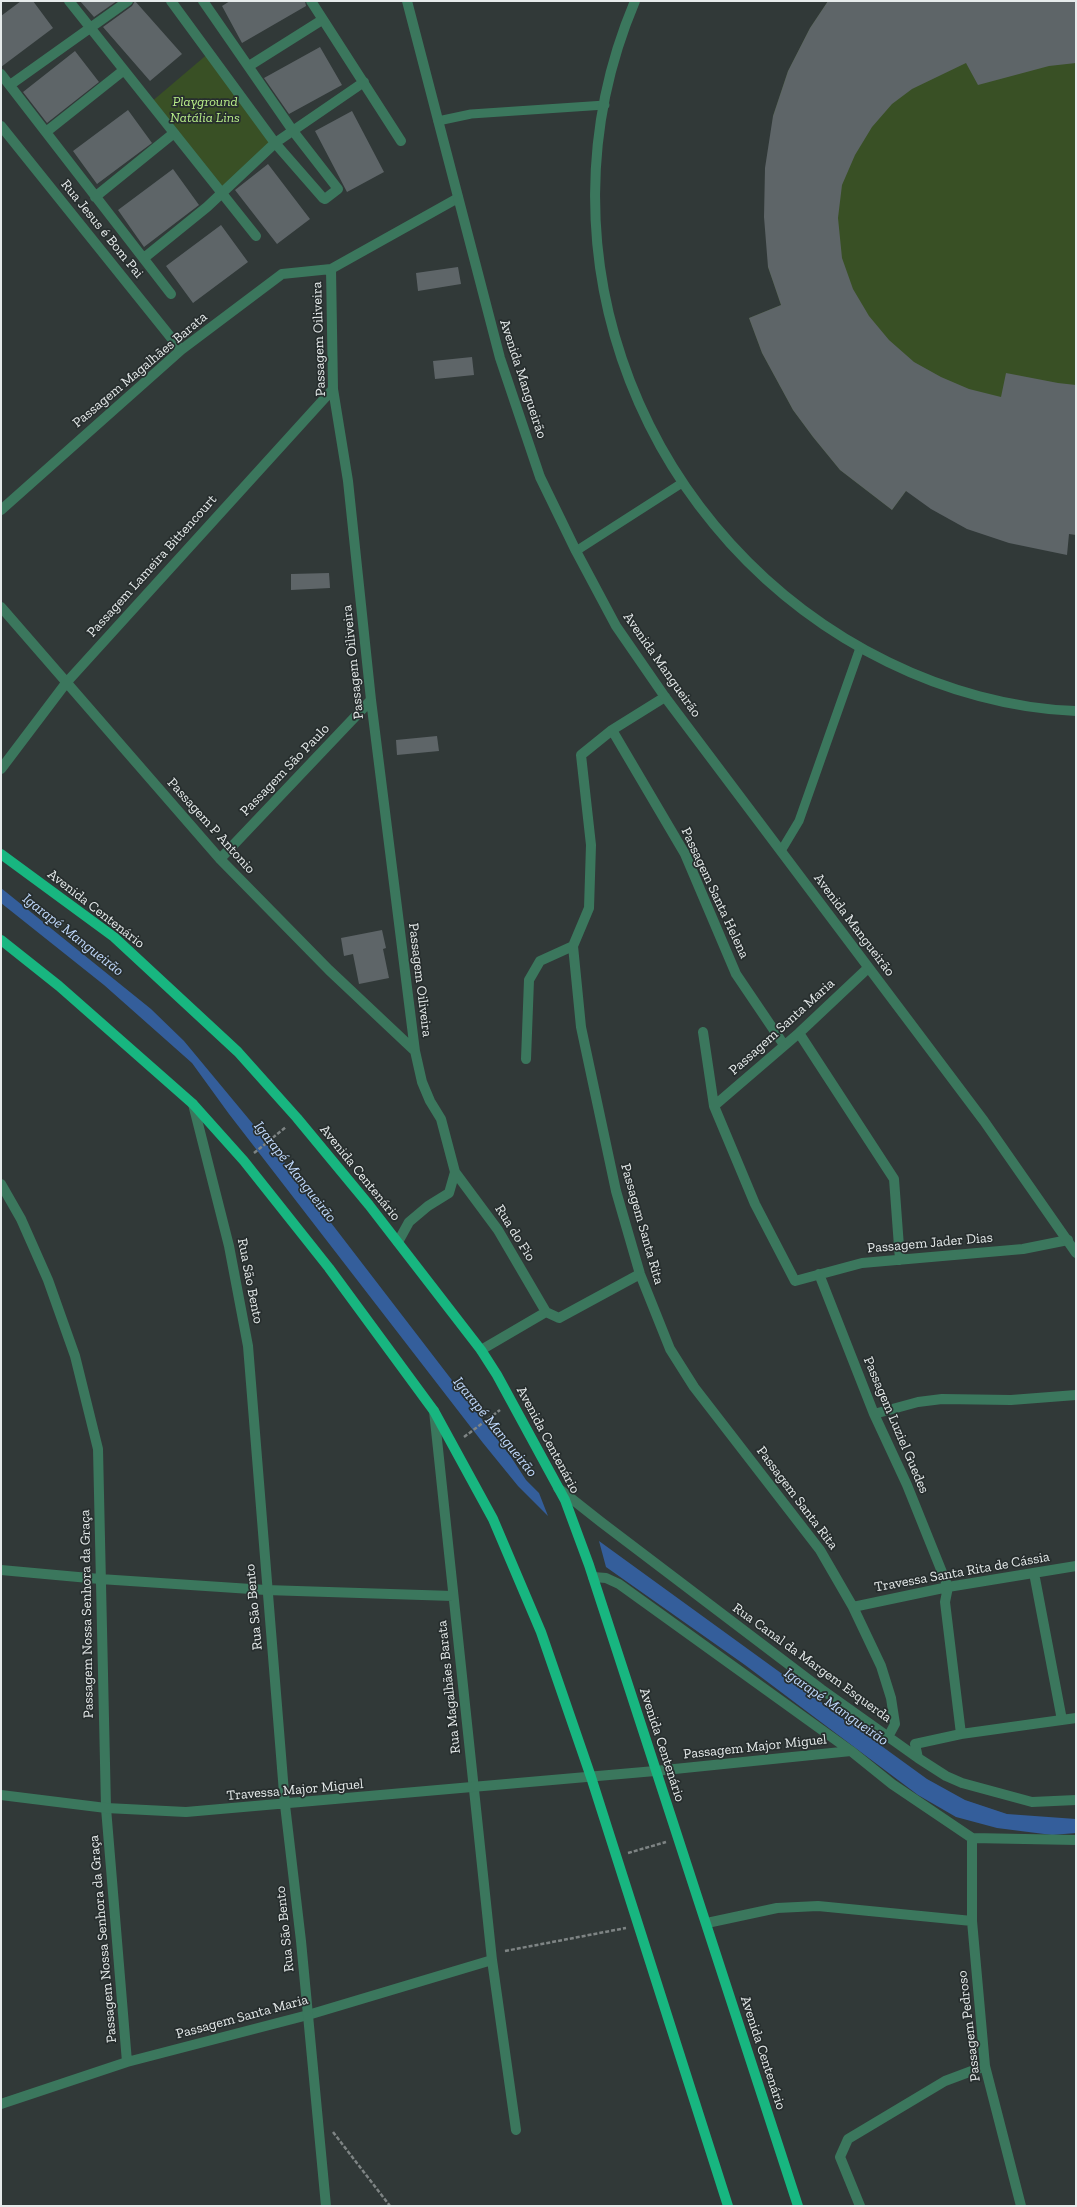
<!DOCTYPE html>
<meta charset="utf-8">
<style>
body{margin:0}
#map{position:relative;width:1077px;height:2207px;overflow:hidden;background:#313938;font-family:"Zilla Slab",serif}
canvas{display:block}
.frame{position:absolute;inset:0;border:2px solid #e6ebeb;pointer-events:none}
</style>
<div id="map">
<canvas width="1077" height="2207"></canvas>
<div class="frame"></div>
</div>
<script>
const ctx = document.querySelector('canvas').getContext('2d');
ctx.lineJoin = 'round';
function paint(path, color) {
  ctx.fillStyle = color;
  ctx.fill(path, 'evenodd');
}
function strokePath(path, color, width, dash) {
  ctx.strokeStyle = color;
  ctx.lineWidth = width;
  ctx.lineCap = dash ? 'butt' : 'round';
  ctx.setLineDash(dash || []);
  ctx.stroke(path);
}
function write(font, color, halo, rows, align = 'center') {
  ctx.font = font + ' "Zilla Slab",serif';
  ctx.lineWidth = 3.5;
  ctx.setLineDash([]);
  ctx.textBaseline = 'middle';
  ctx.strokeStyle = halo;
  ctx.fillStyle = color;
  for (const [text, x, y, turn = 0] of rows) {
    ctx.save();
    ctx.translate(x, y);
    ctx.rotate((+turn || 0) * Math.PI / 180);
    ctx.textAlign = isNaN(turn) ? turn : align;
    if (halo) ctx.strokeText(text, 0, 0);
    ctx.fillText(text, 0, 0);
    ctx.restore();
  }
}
paint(new Path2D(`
 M828,1h248v534l-170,-44 -14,19 -52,-40 -27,-33 -20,-27 -31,-57 -13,-35 32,-13 -13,-38 5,-151 15,-45 22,-43z
 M210,52l65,91 -54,50 -71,-90z`), '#395025');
paint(new Path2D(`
 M1,888l150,121 33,32 98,118 229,298 15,23 13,13 9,23 -30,-30 -35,-43 -254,-329 -37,-51 -88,-78 -103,-82z
 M599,1541l328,238 38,21 42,14 69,5v14l-24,2 -55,-7 -41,-11 -38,-22 -173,-130 -139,-98z`), '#345e9b');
paint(new Path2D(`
 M21,1h12l20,27 -52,39v-51z
 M80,1h37l-23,16z
 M135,1l47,53 -32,27 -47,-54 29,-21z
 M230,1h75l1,5 -64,37 -20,-37z
 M828,1h248v62l-27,3 -71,19 -12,-22 -54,26 -20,15 -20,23 -17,28 -13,30 -4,33 4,40 11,31 16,27 20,24 25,22 27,15 28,12 32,8 5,-24 52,10 18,2v150l-7,-1 -2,21 -58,-12 -42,-14 -36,-20 -25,-18 -14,19 -52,-40 -27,-33 -20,-27 -31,-57 -13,-35 32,-13 -13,-38 -4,-50 1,-49 8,-52 15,-45 22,-43z
 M320,47l22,38 -53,29 -25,-36z
 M75,51l24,31 -52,41 -24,-31z
 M128,110l24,33 -55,41 -24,-33z
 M352,111l32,61 -37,20 -32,-61z
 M268,164l42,55 -33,25 -42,-54z
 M173,169l26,36 -55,42 -26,-37z
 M221,225l27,37 -55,41 -27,-37z
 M458,267l3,17 -43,7 -2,-18z
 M472,357l2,18 -39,4 -2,-18z
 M329,573l1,15 -39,2v-16z
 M437,736l2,15 -42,4 -1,-15z
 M382,930l4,18 -3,1 6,29 -30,6 -6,-30 -9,2 -3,-18z`), '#5e6568');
strokePath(new Path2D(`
 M254,1153l32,-26
 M464,1437l36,-27
 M628,1853l38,-11
 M505,1951l121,-23
 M333,2132l57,74`), '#7e8484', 2.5, [4, 2]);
strokePath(new Path2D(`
 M438,121l33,-7 134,-9
 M576,551l106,-68
 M781,851l18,-30 61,-173`), '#3b775d', 9);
strokePath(new Path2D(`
 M69,1l187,235
 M171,1l104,142 48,55 2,1 13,-10 -45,-58 -90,-130
 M311,1l90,140
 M249,66l73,-46
 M1,74l170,220
 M10,85l118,-84
 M1,126l180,224
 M46,132l78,-62
 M95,197l79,-64
 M144,258l63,-51 68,-64 89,-61
 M331,269l2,120 15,92 23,219 44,351 7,31 8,19 11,18 14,53 -6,21 -21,13 -19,16 -11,20
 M1,510l180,-160 101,-76 49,-5 127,-71
 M1,607l219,252 109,111 86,81
 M665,697l-53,33 -31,25 10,90 -2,63 -16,38 8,81 35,164 24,83 30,75 24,38 126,163 33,57 28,59 10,32 4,26 -7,13
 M612,730l73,124 51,120 48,71
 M1,769l65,-86 267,-294
 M220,859l151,-159
 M703,1032l11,74 41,98 40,77 67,-18 161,-14 45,-9
 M799,1033l95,146 6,81
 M526,1059l3,-79 11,-19 33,-15
 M714,1106l85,-73 69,-65
 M455,1172l43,58 48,82
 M1,1184l20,35 27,61 27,76 23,93 8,359 21,254
 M819,1274l55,140 33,71 41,102
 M481,1350l65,-38 13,6 81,-44
 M434,1411l58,549 24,170
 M874,1414l44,-12 24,-3 69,1 65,-5
 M558,1488l43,34 220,167 97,69 28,18 16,7 70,19 44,-2
 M1,1570l99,9 166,11 187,6
 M1034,1573l28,147
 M593,1577l13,1 13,6 232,167 41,33 80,54 104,2
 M948,1587l-3,15 16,132
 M853,1607l95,-20 128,-21
 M918,1758l-3,-14 46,-10 115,-16
 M655,1771l196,-20
 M972,1838v83l13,145 36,140
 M707,1923l70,-15 41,-2 154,15
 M1,2104l126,-42 181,-47 184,-55
 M860,2206l-20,-49 8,-18 97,-58 40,-15`), '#3b775d', 10);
strokePath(new Path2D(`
 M407,1l93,357 40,119 36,74 40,75 49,71 319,424 92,132
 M635,1c-107,252 9,541 253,661 57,28 124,47 188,49
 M193,1104l36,142 19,100 37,459 16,136 25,265
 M1,1795l105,13 80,4 469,-41`), '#3b775d', 10);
strokePath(new Path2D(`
 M1,854l113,83 124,115 59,66 72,87 112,145 16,25 68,125 24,65 209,641
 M1,940l58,46 134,118 51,57 85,107 105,143 59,108 48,113 50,145 137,429`), '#18b680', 10);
write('italic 14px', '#b8ed89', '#272e2e', [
 ["Playground",205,102],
 ["Natália Lins",205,118]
]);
write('14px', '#e6ebeb', '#272e2e', [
 ["Rua Jesus é Bom Pai",102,229,51],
 ["Passagem Oiliveira",319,339,-92],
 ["Passagem Magalhães Barata",140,370,-40],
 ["Avenida Mangueirão",523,379,72],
 ["Passagem Lameira Bittencourt",152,566,-48],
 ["Passagem Oiliveira",353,662,-96],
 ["Avenida Mangueirão",662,665,55],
 ["Passagem São Paulo",285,770,-46],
 ["Passagem P Antonio",211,826,48],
 ["Passagem Santa Helena",715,893,65],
 ["Avenida Centenário",96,909,38],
 ["Avenida Mangueirão",854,925,53],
 ["Passagem Oiliveira",420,980,83],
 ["Passagem Santa Maria",782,1027,-42],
 ["Avenida Centenário",360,1173,51],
 ["Passagem Santa Rita",642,1224,74],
 ["Rua do Fio",515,1233,58],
 ["Passagem Jader Dias",930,1243,-5],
 ["Rua São Bento",250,1281,79],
 ["Passagem Luziel Guedes",896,1425,67],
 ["Avenida Centenário",548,1440,62],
 ["Passagem Santa Rita",797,1498,53],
 ["Travessa Santa Rita de Cássia",962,1572,-10],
 ["Rua São Bento",254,1607,-95],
 ["Passagem Nossa Senhora da Graça",87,1614,-91],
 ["Rua Canal da Margem Esquerda",812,1663,36],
 ["Rua Magalhães Barata",449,1687,-96],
 ["Avenida Centenário",662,1745,72],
 ["Passagem Major Miguel",755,1747,-6],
 ["Travessa Major Miguel",295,1790,-5],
 ["Rua São Bento",285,1929,-96],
 ["Passagem Nossa Senhora da Graça",103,1939,-95],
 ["Passagem Santa Maria",242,2017,-15],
 ["Passagem Pedroso",969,2026,-97],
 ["Avenida Centenário",763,2053,72]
]);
write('italic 15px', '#c0d9fc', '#272e2e', [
 ["Igarapé Mangueirão",73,935,38],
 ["Igarapé Mangueirão",295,1172,52],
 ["Igarapé Mangueirão",495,1427,51],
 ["Igarapé Mangueirão",836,1707,35]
]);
</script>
